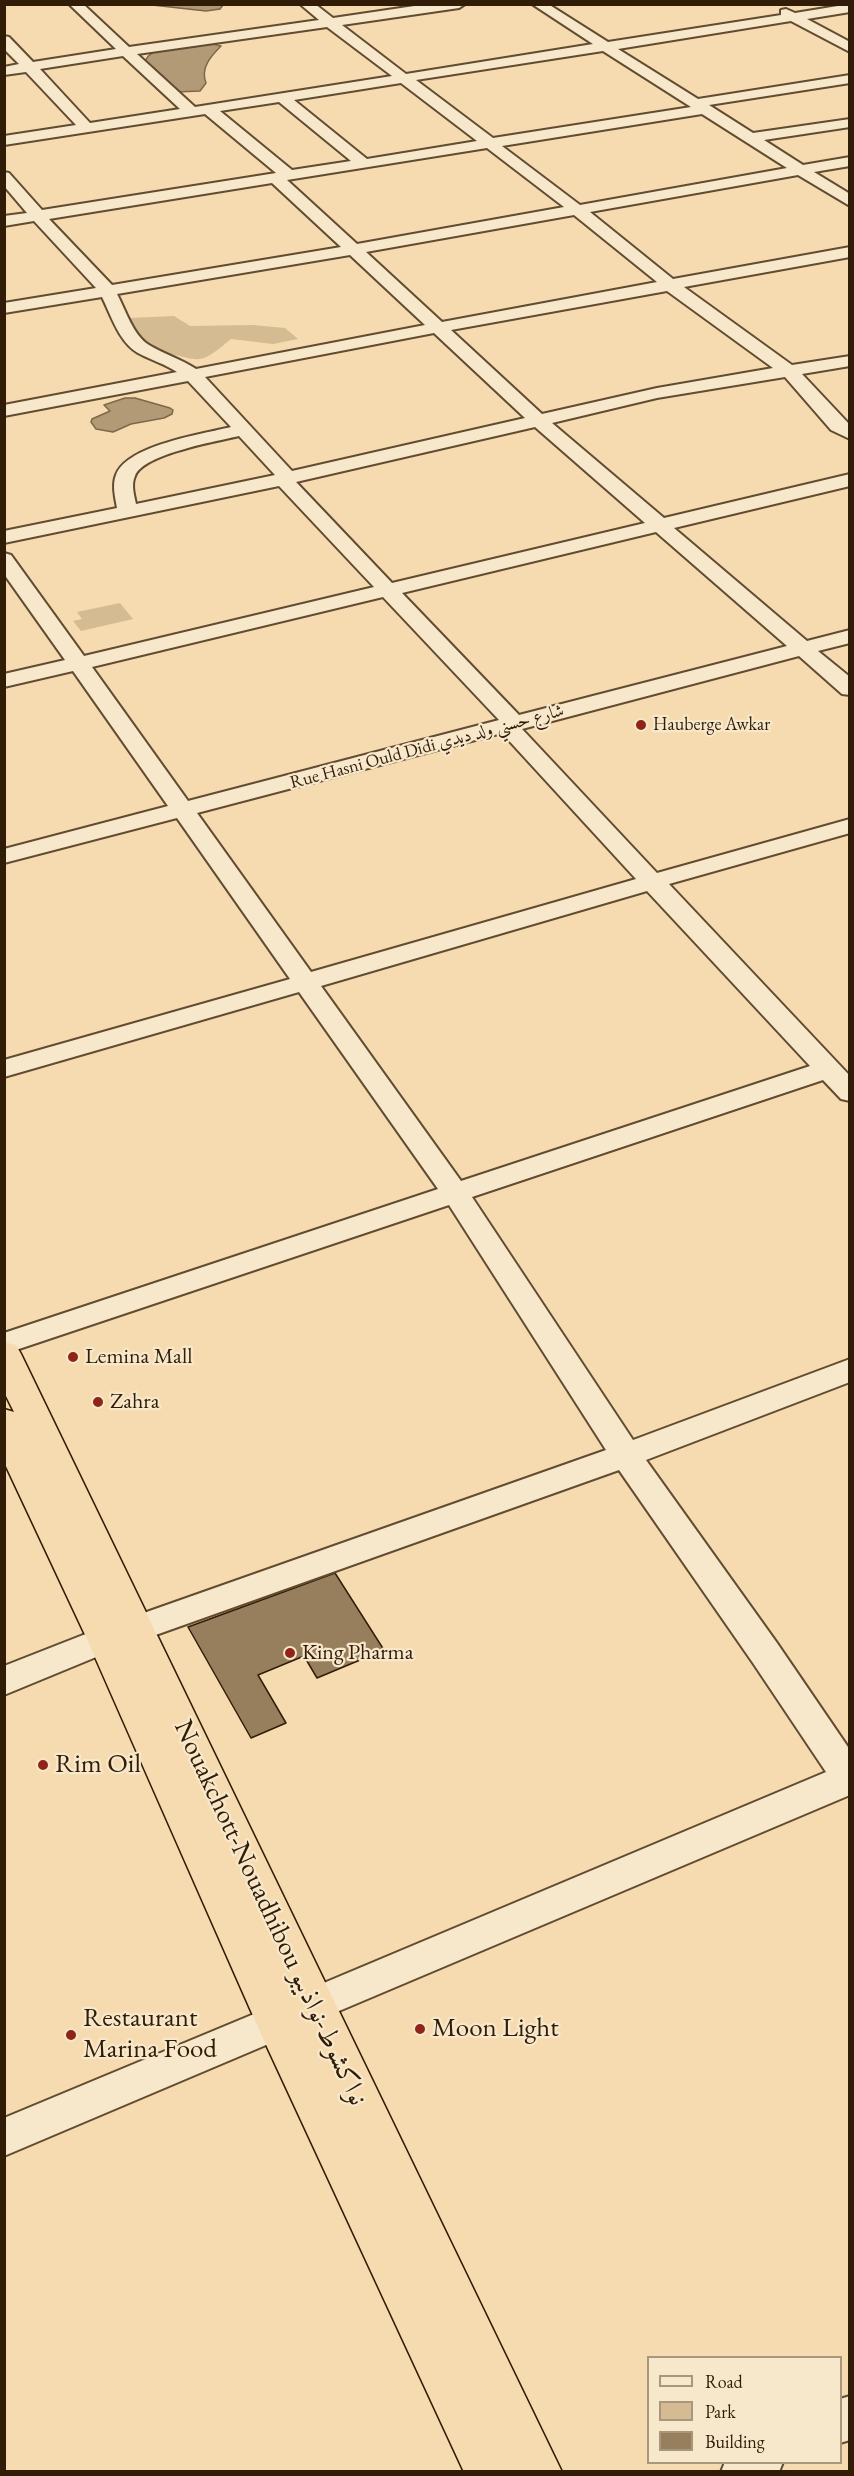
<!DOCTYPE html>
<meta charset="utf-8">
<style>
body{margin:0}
#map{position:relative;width:854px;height:2476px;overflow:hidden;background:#f5dbaf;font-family:"EB Garamond",serif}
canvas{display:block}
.frame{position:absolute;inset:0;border:6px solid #311c07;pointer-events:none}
.legend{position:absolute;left:647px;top:2356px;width:195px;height:108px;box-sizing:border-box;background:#f8e8cb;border:2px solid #a8967d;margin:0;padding:8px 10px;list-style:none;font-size:18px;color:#311c07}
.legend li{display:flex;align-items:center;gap:12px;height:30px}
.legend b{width:30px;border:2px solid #a8967d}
</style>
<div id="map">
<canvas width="854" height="2476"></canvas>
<div class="frame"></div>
<ul class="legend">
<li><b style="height:8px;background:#f8e8cb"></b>Road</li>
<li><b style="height:16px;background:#d4bb92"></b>Park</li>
<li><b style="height:16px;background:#977f5e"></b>Building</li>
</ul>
</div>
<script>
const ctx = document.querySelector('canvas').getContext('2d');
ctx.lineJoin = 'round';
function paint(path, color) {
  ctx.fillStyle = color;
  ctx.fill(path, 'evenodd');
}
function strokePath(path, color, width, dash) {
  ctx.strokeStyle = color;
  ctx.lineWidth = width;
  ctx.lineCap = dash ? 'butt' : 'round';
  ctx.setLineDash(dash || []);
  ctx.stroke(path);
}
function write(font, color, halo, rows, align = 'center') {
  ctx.font = font + ' "EB Garamond",Amiri,serif';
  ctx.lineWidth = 4.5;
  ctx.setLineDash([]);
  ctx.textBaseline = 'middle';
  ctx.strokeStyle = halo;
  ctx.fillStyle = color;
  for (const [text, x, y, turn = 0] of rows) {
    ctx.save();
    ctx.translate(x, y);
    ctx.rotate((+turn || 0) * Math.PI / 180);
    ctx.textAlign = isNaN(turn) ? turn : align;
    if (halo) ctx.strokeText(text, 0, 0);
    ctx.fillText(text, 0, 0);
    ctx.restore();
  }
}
paint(new Path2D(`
 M174,316l16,10 63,-1 32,3 13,11 -25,5 -42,-5c-9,7 -21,19 -32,20 -6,1 -14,-2 -19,-3 -22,-4 -52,-10 -51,-38z
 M120,603l13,16 -52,12 -8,-10 9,-2 -5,-7z`), '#d4bb92');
const water = new Path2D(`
 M152,5h71l-3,4 -14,2z
 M209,43l12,3c-10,10 -21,22 -15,37l-6,8 -24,1 -31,-31c9,-19 45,-16 64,-18z
 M125,398h10l35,10 3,2 -1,4 -8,4 -33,6 -18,8 -17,-3 -5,-7 1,-3 18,-8 -6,-6z`);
paint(water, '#b29a76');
strokePath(water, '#7e684a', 1.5);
const building = new Path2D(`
 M335,1573l49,77 -67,28 -13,-22 -46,19 28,48 -35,15 -63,-111z`);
paint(building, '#977f5e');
strokePath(building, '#311c07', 1.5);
const minor = new Path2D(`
 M69,4h14l46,43 190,-27 -19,-16h15l18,14 95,-14h37l-6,4 -117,17 64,49 187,-30 -61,-40h16l60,38 173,-27v-5l5,-1 9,4 55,-9v8l-43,7 43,23v10l-59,-31 -173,28 80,50 152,-24v8l-141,22 44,28 97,-14v8l-86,13 39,25 47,-8v9l-36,6 36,22v12l-52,-31 -208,37 83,67 177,-32v10l-166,30 108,78 58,-9v10l-48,8 48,51v14l-19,-9 -46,-53 -128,21 -105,25 112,95 186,-44v12l-176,42 133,113 43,-11v13l-32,8 32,26v18l-8,-1 -43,-38 -277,73 135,144 193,-54v14l-181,51 181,192v25l-9,-2 -18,-19 -351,117 161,243 217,-81v23l-204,78 131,183 73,107v45l-537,227 -13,-5 -6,-12 6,-12 526,-221 -73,-109 -134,-193 -483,172 -12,-4 -5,-9 5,-9 482,-170 -157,-245 -445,149v-21l434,-144 -139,-197 -295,85v-17l286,-81 -113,-161 -173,45v-14l164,-43 -95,-135 -69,16v-13l61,-14 -61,-86v-21l7,2 73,101 290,-69 -95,-101 -275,57v-12l113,-23c-2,-11 -5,-23 -1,-33 11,-30 87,-41 115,-48l-43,-46 -184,35v-11l173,-33c-12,-8 -26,-12 -39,-19 -19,-11 -27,-38 -36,-56l-98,16v-10l92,-15 -62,-67 -30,5v-10l23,-3 -23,-27v-14l5,1 33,37 234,-37 -71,-59 -201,31v-9l72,-11 -50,-53 -22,3v-8l15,-3 -15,-15v-13l5,1 24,25 83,-13zM327,27l65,49 -197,31 -58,-53zM603,51l88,56 -198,31 -77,-58zM123,56l57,53 -90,14 -50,-54zM401,83l76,58 -110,18 -73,-59zM279,102l72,59 -59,9 -72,-59zM702,114l85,54 -207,37 -78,-59zM487,148l77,59 -207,37 -70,-64zM272,183l69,64 -229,38 -63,-66zM574,215l83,67 -215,40 -76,-70zM350,255l75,70 -229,44c-15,-10 -32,-15 -47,-24 -16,-10 -23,-34 -32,-51zM667,291l106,77 -116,20 -115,26 -91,-84zM434,333l91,85 -233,53 -87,-94zM535,427l110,96 -253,60 -96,-101zM239,436l36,39 -139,29c-2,-9 -5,-20 -1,-28 8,-22 83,-35 104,-40zM656,532l131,114 -268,69 -117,-122zM383,597l116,123 -311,81 -96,-134zM502,733l134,146 -325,93 -114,-159zM647,891l163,175 -349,115 -140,-195z
 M106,1626l12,4 5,9 -5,9 -114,47v-29z
 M278,2004l14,6 5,12 -5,12 -288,122v-38z
 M850,2396v44l-10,3v-44z
 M725,2462h58l-4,10h-58z`);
const highway = new Path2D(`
 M4,1342l12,3 5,9 541,1118h-98l-202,-436 -175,-397 -83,-177v-53l10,3 -10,-20z`);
strokePath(minor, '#624c31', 4);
strokePath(highway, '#311c07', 3);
paint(minor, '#f8e8cb');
paint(highway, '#f5dbaf');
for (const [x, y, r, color] of [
 [641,725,6,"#8f2418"],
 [73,1357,6,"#8f2418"],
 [98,1402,6,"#8f2418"],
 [290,1653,6,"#8f2418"],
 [43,1765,6,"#8f2418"],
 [420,2029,6,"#8f2418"],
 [71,2035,6,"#8f2418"]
]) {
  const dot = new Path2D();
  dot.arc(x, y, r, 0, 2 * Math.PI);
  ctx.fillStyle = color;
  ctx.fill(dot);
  strokePath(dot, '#f8e8cb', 2);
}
write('18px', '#311c07', '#f8e8cb', [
 ["Hauberge Awkar",653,725]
], 'left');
write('18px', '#311c07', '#f8e8cb', [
 ["Rue Hasni Ould Didi شارع حسني ولد ديدي",427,747,-15]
]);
write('22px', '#311c07', '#f8e8cb', [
 ["Lemina Mall",85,1357],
 ["Zahra",110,1402],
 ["King Pharma",302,1653]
], 'left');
write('27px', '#311c07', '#f8e8cb', [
 ["Rim Oil",55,1765],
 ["Restaurant",83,2019],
 ["Marina Food",83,2050],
 ["Moon Light",432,2029]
], 'left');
write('27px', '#311c07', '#f8e8cb', [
 ["Nouakchott-Nouadhibou نواكشوط-نواذيبو",270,1913,65]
]);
</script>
